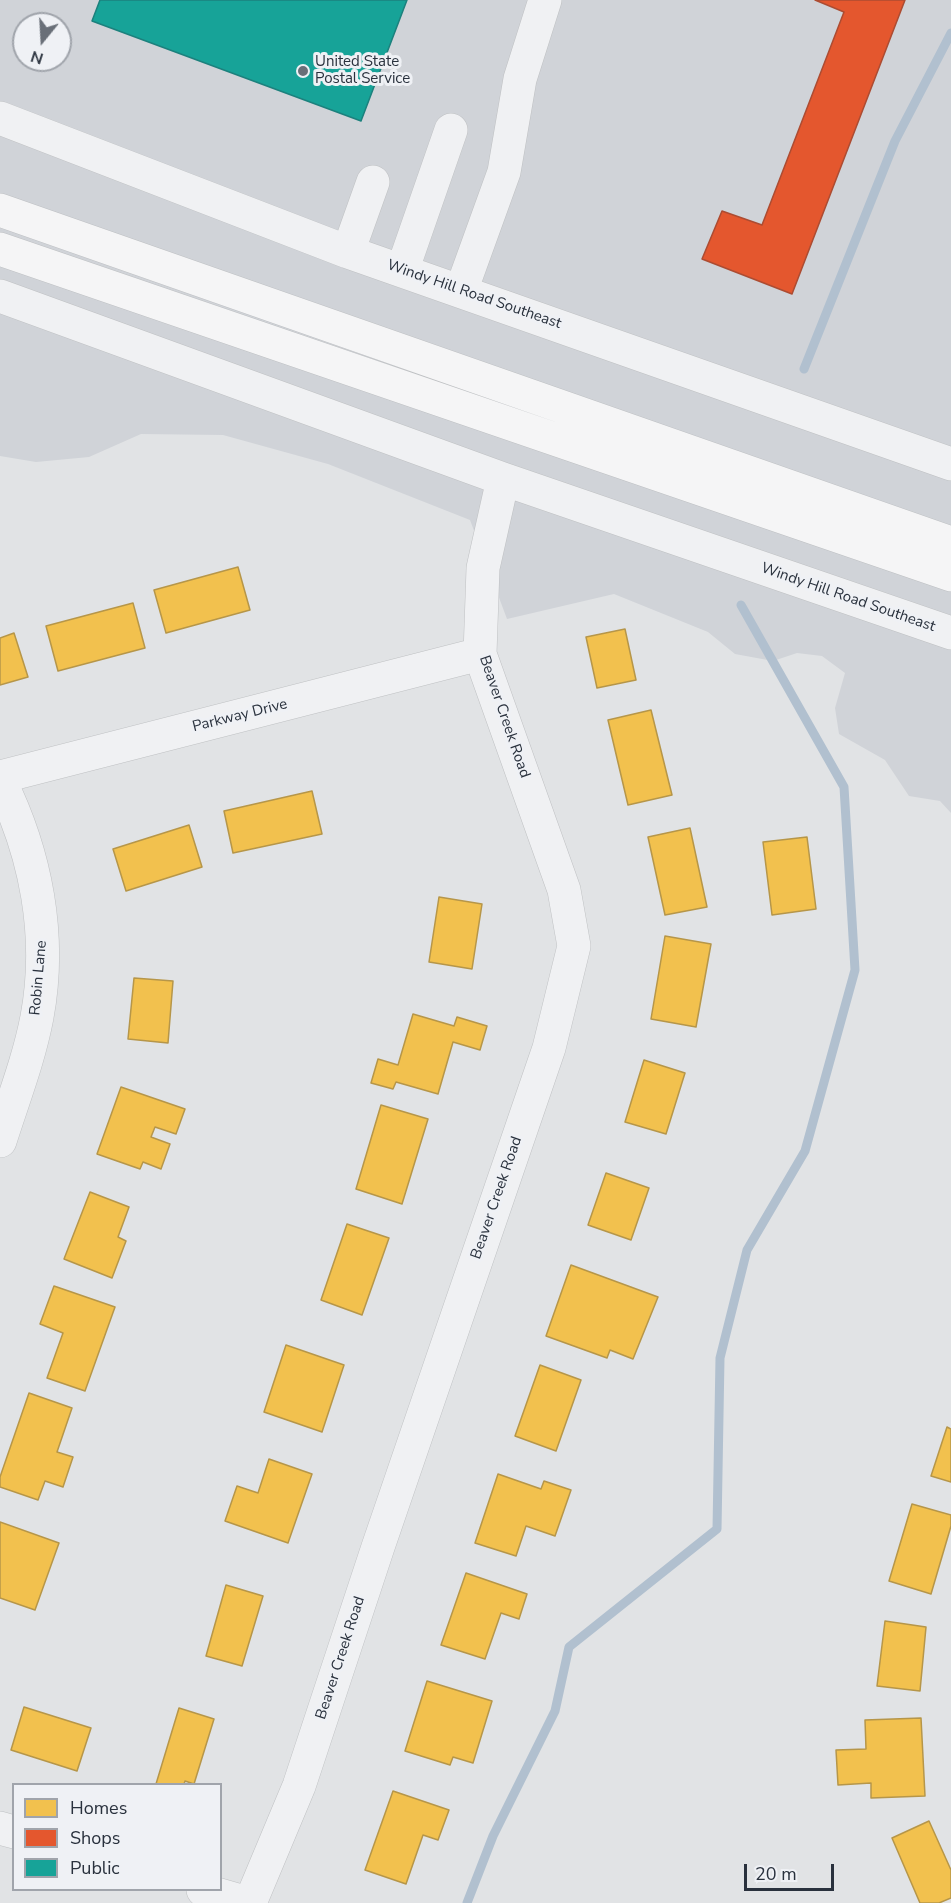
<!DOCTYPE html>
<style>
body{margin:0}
#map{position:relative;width:951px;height:1903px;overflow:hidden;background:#e1e3e5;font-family:"Nunito Sans",sans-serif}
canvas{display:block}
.legend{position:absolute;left:12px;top:1783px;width:210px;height:108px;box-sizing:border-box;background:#eff1f5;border:2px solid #a0a4ab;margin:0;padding:8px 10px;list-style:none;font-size:18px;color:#29313d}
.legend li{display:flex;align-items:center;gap:12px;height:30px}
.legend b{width:30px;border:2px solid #a0a4ab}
.north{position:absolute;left:12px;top:12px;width:60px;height:60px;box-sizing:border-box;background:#eff1f5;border:2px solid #a0a4ab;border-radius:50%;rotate:198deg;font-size:16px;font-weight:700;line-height:24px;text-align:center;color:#29313d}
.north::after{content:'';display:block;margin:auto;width:21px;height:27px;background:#696f78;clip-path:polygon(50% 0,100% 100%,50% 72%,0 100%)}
.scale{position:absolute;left:744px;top:1864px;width:90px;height:27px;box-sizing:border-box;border:3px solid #29313d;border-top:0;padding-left:8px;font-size:18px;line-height:21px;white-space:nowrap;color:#29313d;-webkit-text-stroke:4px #eff1f5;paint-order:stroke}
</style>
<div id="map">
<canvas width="951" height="1903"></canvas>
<ul class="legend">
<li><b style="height:16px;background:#f2c14e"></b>Homes</li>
<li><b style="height:16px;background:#e4572e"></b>Shops</li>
<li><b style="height:16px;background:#17a398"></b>Public</li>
</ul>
<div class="north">N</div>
<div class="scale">20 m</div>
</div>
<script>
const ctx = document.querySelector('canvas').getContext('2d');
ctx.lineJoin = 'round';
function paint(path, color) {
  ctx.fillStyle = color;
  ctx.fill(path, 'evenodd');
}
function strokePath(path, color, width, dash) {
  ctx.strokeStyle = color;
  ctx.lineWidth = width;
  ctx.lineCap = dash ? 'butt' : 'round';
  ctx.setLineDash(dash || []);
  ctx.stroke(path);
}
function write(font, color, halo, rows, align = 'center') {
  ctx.font = font + ' "Nunito Sans",sans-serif';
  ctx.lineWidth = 6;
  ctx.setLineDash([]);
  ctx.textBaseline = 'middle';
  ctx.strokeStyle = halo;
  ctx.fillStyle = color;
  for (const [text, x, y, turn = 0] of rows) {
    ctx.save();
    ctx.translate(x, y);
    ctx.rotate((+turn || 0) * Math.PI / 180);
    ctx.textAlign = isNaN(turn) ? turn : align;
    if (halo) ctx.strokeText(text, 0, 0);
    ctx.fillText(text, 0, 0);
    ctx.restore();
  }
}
paint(new Path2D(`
 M0,0h951v813l-11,-12 -31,-5 -24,-36 -46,-26 -4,-26 10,-35 -23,-17 -25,-3 -24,8 -38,-7 -27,-22 -94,-38 -107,25 -37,-99 -142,-56 -105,-29 -82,-1 -52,23 -53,5 -36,-6zM24,24h36v36h-36z`), '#d0d3d8');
const homes = new Path2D(`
 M238,567l12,43 -84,23 -12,-43z
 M133,603l12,45 -87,23 -12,-45z
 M625,629l11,51 -39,8 -11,-51z
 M14,633l14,44 -28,8v-47z
 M651,710l21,85 -44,10 -20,-85z
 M312,791l10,43 -89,19 -9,-42z
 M189,825l13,42 -76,24 -13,-42z
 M690,828l17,79 -42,8 -17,-78z
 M807,837l9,72 -44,6 -9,-73z
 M439,897l43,7 -10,65 -43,-7z
 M665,936l46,8 -15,83 -45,-8z
 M134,978l39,3 -5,62 -40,-4z
 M413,1014l41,12 3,-9 30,9 -7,24 -27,-8 -15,52 -42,-12 -3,7 -22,-6 7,-24 20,6z
 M644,1060l41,13 -19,61 -41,-12z
 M121,1087l64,22 -9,25 -21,-7 -4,10 19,7 -9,25 -18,-7 -3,7 -43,-15z
 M381,1105l47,14 -26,85 -46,-15z
 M606,1173l43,15 -18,52 -43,-15z
 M90,1192l39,15 -11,30 8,4 -14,37 -48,-19z
 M347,1224l42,14 -27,77 -41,-15z
 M571,1265l87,32 -25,62 -23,-9 -3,8 -61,-22z
 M54,1286l61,21 -30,84 -38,-13 16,-45 -23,-9z
 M286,1345l58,20 -22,67 -58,-20z
 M540,1365l41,15 -25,71 -41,-15z
 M29,1393l43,15 -15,44 16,5 -10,30 -18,-6 -7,19 -38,-13v-10z
 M947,1427l4,2v53l-20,-6z
 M269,1459l43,15 -24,69 -63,-22 12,-35 21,7z
 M498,1474l43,15 3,-8 27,9 -16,46 -29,-10 -10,30 -41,-13z
 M912,1504l39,11v11l-20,68 -42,-13z
 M0,1522l59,21 -24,67 -35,-12z
 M466,1573l61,21 -8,25 -18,-6 -16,46 -44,-14z
 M226,1585l37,11 -21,70 -36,-10z
 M885,1621l41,6 -6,64 -43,-5z
 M427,1681l65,20 -19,62 -20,-6 -3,8 -45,-14z
 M24,1707l67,21 -14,43 -66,-21z
 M179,1708l35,11 -20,65 -9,-3 -1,3h-28z
 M921,1718l4,78 -54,2v-15l-33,2 -2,-35 30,-1 -1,-29z
 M393,1791l56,19 -11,30 -15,-5 -17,49 -41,-14z
 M929,1821l22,49v28l-12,5h-19l-28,-65z`);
paint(homes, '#f2c14e');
strokePath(homes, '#b69649', 1.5);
const shops = new Path2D(`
 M815,0h90l-113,294 -90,-35 20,-48 40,14 82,-213z`);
paint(shops, '#e4572e');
strokePath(shops, '#ac4c32', 1.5);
const public = new Path2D(`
 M100,0h307l-46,121 -269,-100z`);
paint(public, '#17a398');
strokePath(public, '#1c817d', 1.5);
strokePath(new Path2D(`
 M804,369l91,-228 56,-108
 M467,1903l26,-67 62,-125 14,-64 148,-118 3,-171 27,-108 58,-99 50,-181 -11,-183 -103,-182`), '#b1c0cf', 9);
const minor = new Path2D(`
 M0,118l348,134 603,212
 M348,252l25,-70
 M402,271l49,-141
 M461,291l43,-119 16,-93 25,-79
 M0,296l503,183 448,154
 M0,777l480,-123
 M0,781c36,73 52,155 37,236 -8,42 -24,83 -37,124
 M0,1828l14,4
 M203,1890l45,13
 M250,1903l49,-117 79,-239 171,-499 25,-102 -10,-56 -84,-236 3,-86 20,-89`);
const major = new Path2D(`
 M0,210l951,333
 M0,249l951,326`);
strokePath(minor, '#bfc1c3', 34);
strokePath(major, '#bec0c3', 34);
strokePath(minor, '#f0f1f3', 33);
strokePath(major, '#f5f5f6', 33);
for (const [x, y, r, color] of [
 [303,71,6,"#696f78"]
]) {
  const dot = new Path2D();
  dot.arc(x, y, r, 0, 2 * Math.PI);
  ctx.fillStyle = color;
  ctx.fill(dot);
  strokePath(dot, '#eff1f5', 2);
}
write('15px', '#29313d', '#eff1f5', [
 ["United State",315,62],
 ["Postal Service",315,79]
], 'left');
write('15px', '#29313d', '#eff1f5', [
 ["Windy Hill Road Southeast",474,295,19],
 ["Windy Hill Road Southeast",848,598,19],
 ["Parkway Drive",240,716,-14],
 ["Beaver Creek Road",504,717,71],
 ["Robin Lane",39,978,-85],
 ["Beaver Creek Road",497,1198,-71],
 ["Beaver Creek Road",341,1658,-72]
]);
</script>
